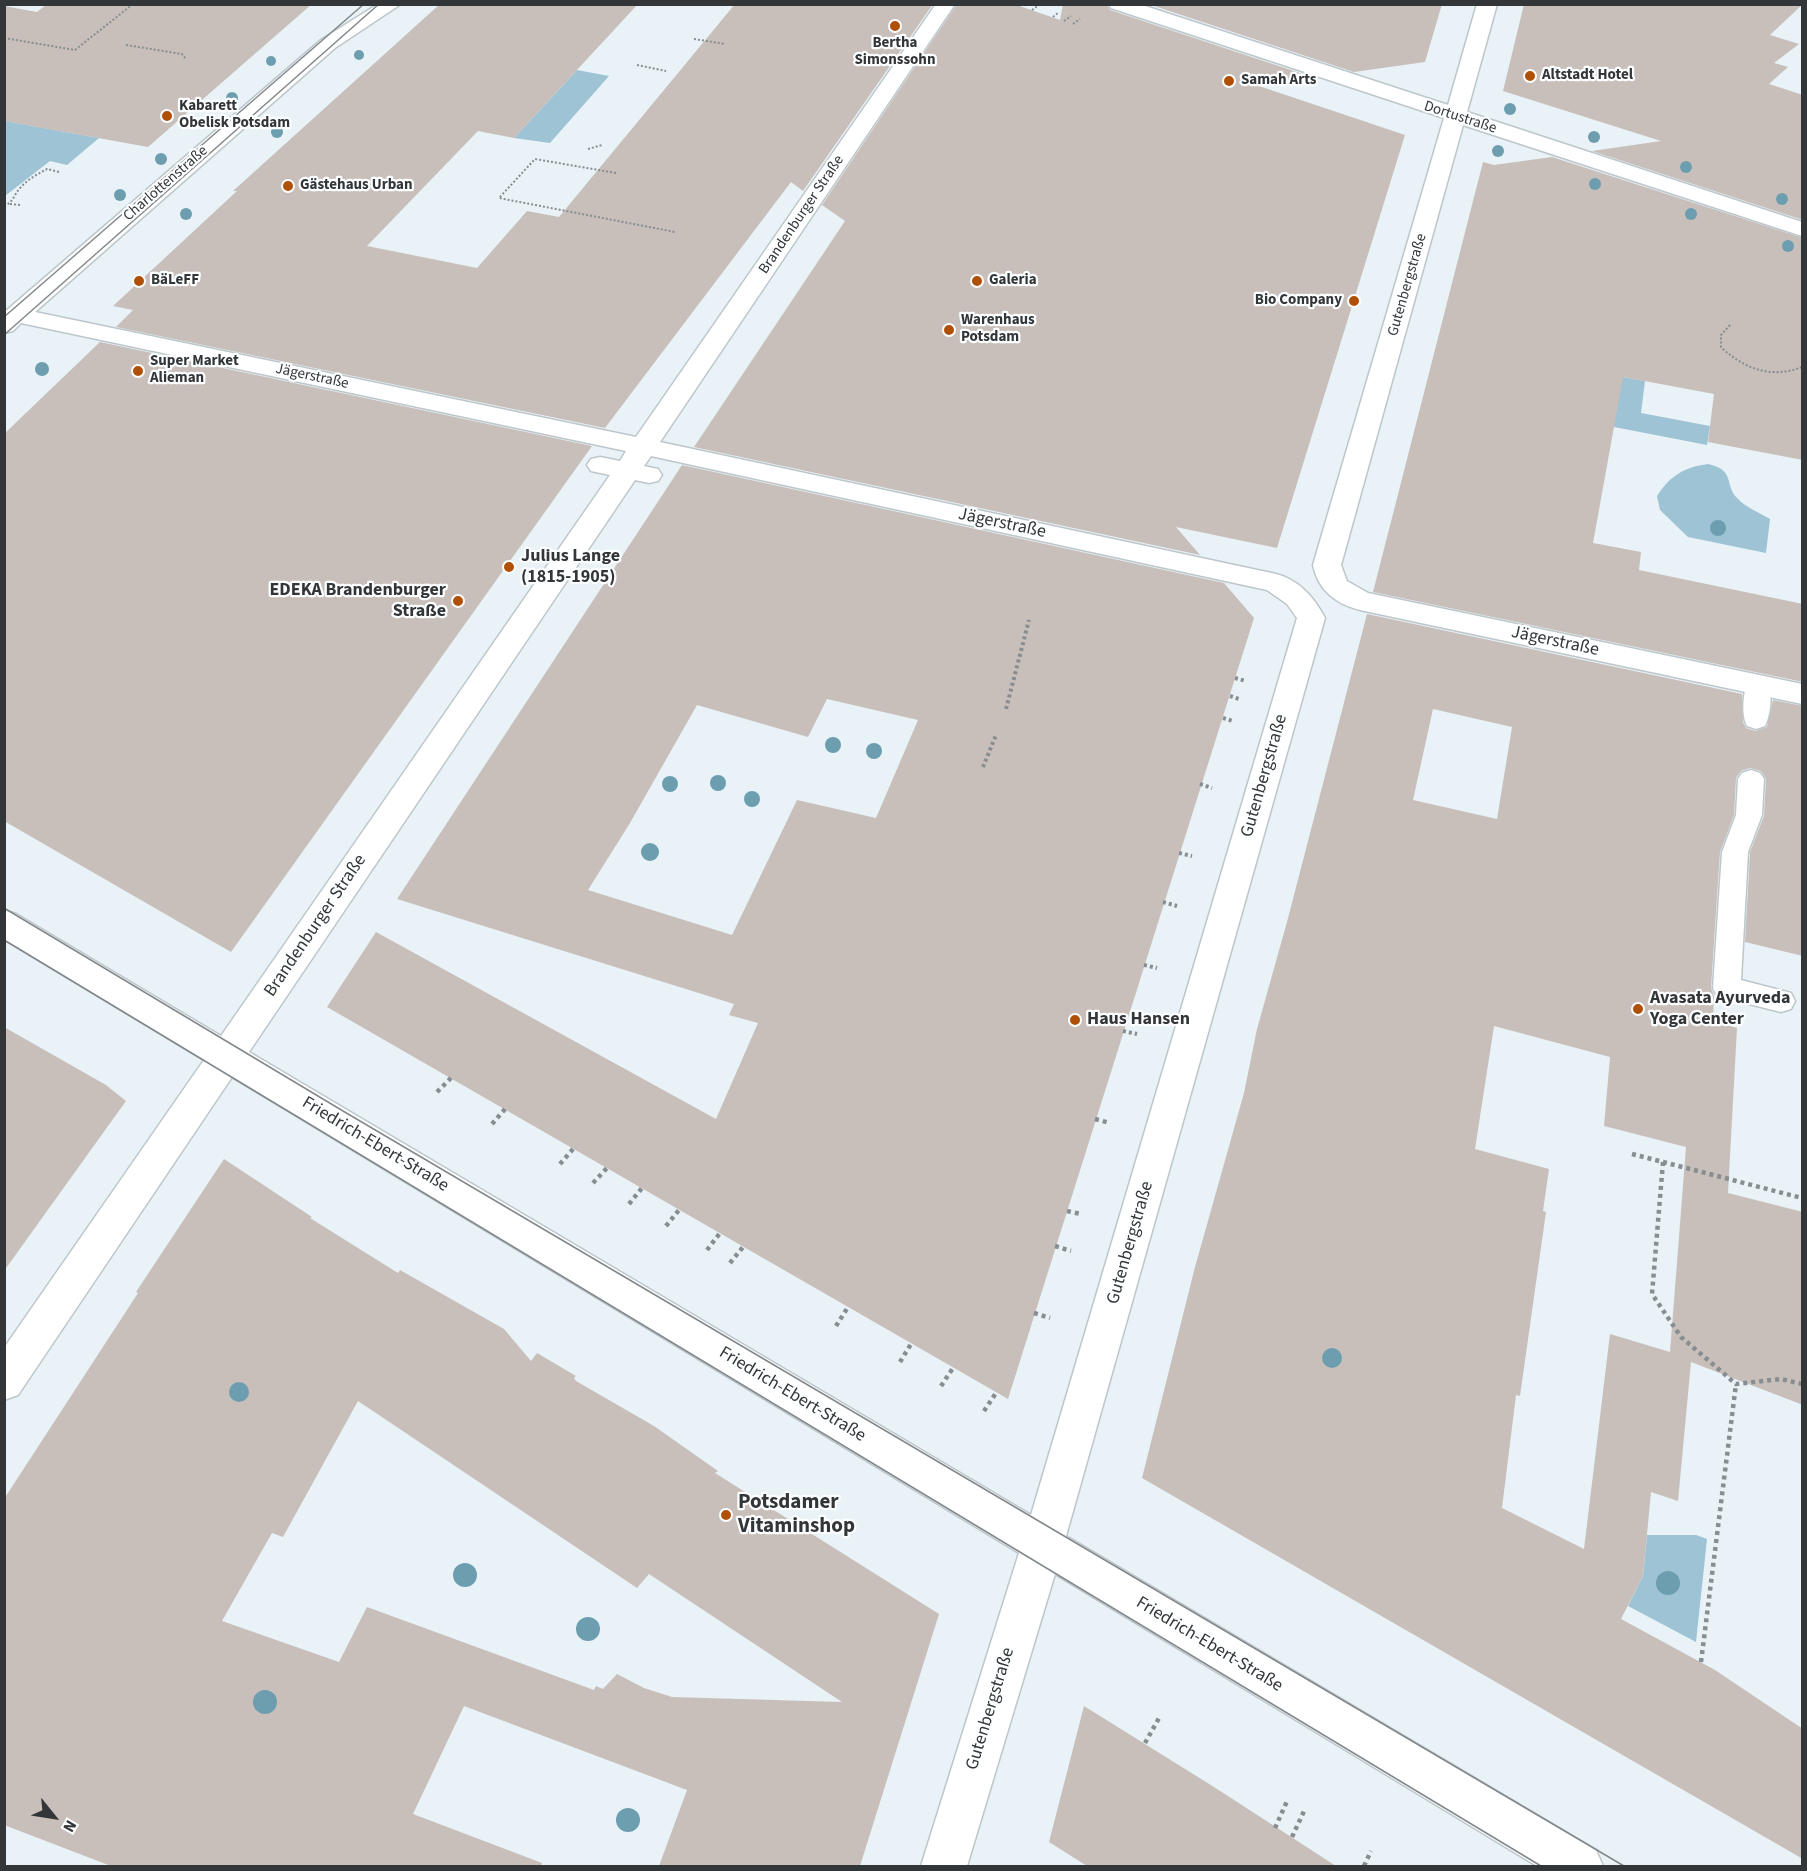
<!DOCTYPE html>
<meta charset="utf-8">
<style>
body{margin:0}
#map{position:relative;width:1807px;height:1871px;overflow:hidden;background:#e8f2f7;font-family:"Source Sans 3",sans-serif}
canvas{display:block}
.frame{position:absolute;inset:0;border:6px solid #333638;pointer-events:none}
.north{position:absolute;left:24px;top:1787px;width:60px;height:60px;-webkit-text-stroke:4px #fcfeff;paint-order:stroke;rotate:120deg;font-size:16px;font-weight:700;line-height:24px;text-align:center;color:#333638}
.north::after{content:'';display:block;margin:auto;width:21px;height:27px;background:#333638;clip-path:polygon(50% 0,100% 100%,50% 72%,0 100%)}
</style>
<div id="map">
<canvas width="1807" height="1871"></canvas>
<div class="frame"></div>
<div class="north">N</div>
</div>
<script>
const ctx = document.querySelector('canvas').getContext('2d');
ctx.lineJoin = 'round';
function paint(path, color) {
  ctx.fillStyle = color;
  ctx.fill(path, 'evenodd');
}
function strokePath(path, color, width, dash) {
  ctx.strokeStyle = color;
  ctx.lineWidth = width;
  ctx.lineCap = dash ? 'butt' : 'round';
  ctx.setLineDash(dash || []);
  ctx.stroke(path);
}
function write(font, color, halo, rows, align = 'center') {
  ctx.font = font + ' "Source Sans 3",sans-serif';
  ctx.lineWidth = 4.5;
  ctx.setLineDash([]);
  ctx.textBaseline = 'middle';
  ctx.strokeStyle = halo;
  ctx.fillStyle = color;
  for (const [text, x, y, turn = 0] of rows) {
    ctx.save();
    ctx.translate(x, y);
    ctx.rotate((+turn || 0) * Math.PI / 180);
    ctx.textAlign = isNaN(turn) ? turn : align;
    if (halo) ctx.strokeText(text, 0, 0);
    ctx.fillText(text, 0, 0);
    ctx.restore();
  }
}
paint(new Path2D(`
 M577,70l32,6 -59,67 -36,-5z
 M5,121l94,17 -32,27 -17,-4 -45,35z
 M1591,371l54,10 -4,32 69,13 -3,19 -93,-18z
 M1708,464c28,6 16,21 29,34 8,9 23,15 33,21l-4,34 -78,-16 -28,-27 -3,-14c13,-20 27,-29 51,-32z
 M1647,1535h49l11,4 -11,103 -68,-36 15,-30z`), '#9ec3d5');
paint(new Path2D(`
 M47,4h265l-164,143 -144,-26v-115l33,6z
 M440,4h198l-124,134 -36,-7 -111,115 110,22 50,-57 32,6 176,-213h198l-130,187 -12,-9 -186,246 -489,-101 17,-17 -20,-4 124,-115h-4z
 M957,4h57l46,16 3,-16h44l3,6 205,68 -56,8 146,49 -128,413 -101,-21 24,28 -506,-108 151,-226 -23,-16z
 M1148,4h294l-17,58 -71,10z
 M1524,4h279l-33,31 29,9 -25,19 14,4 -19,17 34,11v125l-211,-69 69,-10 -158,-50z
 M1552,157l251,81v222l-95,-18 6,-48 -91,-17 -30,166 48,9 -2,18 164,34v78l-430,-90 110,-430 11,3z
 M100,342l492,104 -361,506 -227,-131v-387z
 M682,465l542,118 30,35 -246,781 -681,-392 49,-75 340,187 42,-96 -29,-8 5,-11 -337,-105zM827,699l91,21 -42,98 -79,-18 -65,135 -144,-45 42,-67 67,-118 111,32z
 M1367,614l375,80 1,28 3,6 9,3 12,-4 6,-27 30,6v250l-58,-14 5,-90 14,-36 2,-37 -5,-8 -11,-3 -9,3 -5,7 -2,37 -14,37 -9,136 3,8 -1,25 24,7 -9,165 75,19v193l-112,-43 -13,139 -27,-9 -8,84 -22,43 94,51 88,59v130l-661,-381 53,-211 49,-174 13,-64 30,-107zM1433,709l79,18 -15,92 -84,-19zM1494,1026l116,31 -6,69 82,21 -16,205 -60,-18 -26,215 -82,-41 14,-113 4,1 26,-184 -3,-1 6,-42 -74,-20z
 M4,1027l102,58 20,16 -122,170z
 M224,1159l88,58 -2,1 88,55 2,-3 104,59 27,32 6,-8 39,23 -2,2 2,3 78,45 64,45 -3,2 224,141 -79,252h-201l28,-76 -223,-84 -51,108 129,49 -1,3h-430l-107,-41v-326l134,-206 -2,-1zM358,1401l279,187 12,-14 193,128 -170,-5 -28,-9 -27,-14 -14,15 -7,-3 -2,4 -227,-83 -28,55 -117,-41 50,-88 11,4z
 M1084,1706l130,81 122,79h-249l-38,-24z`), '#c8bfba');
const lane = new Path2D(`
 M1758,677l9,2c6,11 4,36 -2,47l-9,3 -9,-3c-6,-11 -4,-36 2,-47z
 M1751,770l9,3 4,6 -2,36 -14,37 -7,128 50,13 4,8 -4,8 -10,3 -64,-16 -4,-8 9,-136 14,-37 2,-36 4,-6z`);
const street = new Path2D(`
 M378,4h23l-66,44 -300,264 601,125 300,-433h19l-295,438 616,132c23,6 38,23 49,44l-259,918 530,314 7,16h-66l-482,-292 -88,292h-46l98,-313 -787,-476 -214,318 -14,5v-52l200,-288 -200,-121v-29l12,4 205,122 389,-561 -19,-4 -4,-6 4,-6 9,-2 20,4 6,-10 -605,-128 -8,8 -9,2v-20l3,-3 314,-270zM651,456l616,134 20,14 10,14 -266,897 -782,-463 386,-572 14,3 9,-2 4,-6 -4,-6 -14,-3z
 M1109,4h30l309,101 29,-101h20l-30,108 335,110v14l-339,-111 -122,440 6,16 21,12 434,91v20l-442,-94c-24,-6 -42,-20 -47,-45l131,-447 -333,-110z`);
strokePath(lane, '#bdc7cb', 3);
strokePath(street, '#bdc7cb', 3);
strokePath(new Path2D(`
 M1018,6l2,-2
 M1032,10l7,-5
 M1053,17l6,-5
 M1064,21l7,-5
 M1073,24l7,-5
 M4,38l71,12 58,-46
 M694,39l31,5
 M126,45l56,9 4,5
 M637,65l29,6
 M588,149l14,-4
 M616,173l-81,-14 -36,39 176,34
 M10,204l10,1
 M4,206c9,-3 10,-12 17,-19 7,-8 17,-13 26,-18l12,3
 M1730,325l-9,10v12c23,22 51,32 81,20`), '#878d90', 2, [2, 2]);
strokePath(new Path2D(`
 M1235,678l11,3
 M1230,696l9,3
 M1006,709l23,-89
 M1223,718l10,3
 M983,767l13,-32
 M1200,784l12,4
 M1179,853l13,3
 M1163,902l14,4
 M1144,965l13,3
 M1123,1031l14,3`), '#878d90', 4, [3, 3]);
strokePath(new Path2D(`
 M437,1092l14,-14
 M1095,1119l15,4
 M492,1124l13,-15
 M1632,1154l31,8 -11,132 29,43 55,47 45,-5 21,5
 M1663,1162l139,36
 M560,1164l13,-15
 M593,1183l14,-15
 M629,1204l13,-16
 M1067,1211l14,3
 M666,1226l13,-16
 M1055,1246l16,5
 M707,1250l13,-17
 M730,1263l13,-16
 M1034,1313l16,5
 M836,1326l12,-19
 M900,1362l11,-18
 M941,1386l12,-18
 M984,1411l12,-18
 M1701,1662l35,-278
 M1145,1743l14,-25
 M1275,1828l13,-29
 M1292,1837l13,-28
 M1364,1866l7,-15`), '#878d90', 4.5, [4, 4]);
paint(lane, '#fff');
paint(street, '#fff');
strokePath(new Path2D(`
 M4,317l360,-313
 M4,335l375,-331
 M4,908l339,203 1281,755
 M4,940l1537,926`), '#82888c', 1.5);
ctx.fillStyle = '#6d9eb0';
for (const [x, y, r] of [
 [359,55,5],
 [271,61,5],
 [232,98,6],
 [1510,109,6],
 [277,132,6],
 [1594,137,6],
 [1498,151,6],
 [161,159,6],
 [1686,167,6],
 [1595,184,6],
 [120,195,6],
 [1782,199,6],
 [186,214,6],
 [1691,214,6],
 [1788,246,6],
 [42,369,7],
 [1718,528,8],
 [833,745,8],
 [874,751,8],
 [718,783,8],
 [670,784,8],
 [752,799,8],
 [650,852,9],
 [1332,1358,10],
 [239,1392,10],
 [465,1575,12],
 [1668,1583,12],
 [588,1629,12],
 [265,1702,12],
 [628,1820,12]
]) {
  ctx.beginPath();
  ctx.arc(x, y, r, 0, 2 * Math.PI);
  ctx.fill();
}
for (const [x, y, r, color] of [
 [895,26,6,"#b05006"],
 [1530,76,6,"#b05006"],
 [1229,81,6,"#b05006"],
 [167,116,6,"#b05006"],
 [288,186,6,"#b05006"],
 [139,281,6,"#b05006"],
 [977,281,6,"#b05006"],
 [1354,301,6,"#b05006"],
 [949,330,6,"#b05006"],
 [138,371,6,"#b05006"],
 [509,567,6,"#b05006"],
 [458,601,6,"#b05006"],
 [1638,1009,6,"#b05006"],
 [1075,1020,6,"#b05006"],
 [726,1515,6,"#b05006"]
]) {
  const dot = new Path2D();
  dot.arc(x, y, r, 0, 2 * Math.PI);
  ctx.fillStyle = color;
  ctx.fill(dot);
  strokePath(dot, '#fcfeff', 2);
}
write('bold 15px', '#333638', '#fcfeff', [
 ["Bertha",895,44,"center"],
 ["Simonssohn",895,61,"center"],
 ["Altstadt Hotel",1542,76],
 ["Samah Arts",1241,81],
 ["Kabarett",179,107],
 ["Obelisk Potsdam",179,124],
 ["Gästehaus Urban",300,186],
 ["BäLeFF",151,281],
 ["Galeria",989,281],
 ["Bio Company",1342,301,"right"],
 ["Warenhaus",961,321],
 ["Potsdam",961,338],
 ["Super Market",150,362],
 ["Alieman",150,379]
], 'left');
write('15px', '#333638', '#fcfeff', [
 ["Dortustraße",1460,118,18],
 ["Charlottenstraße",166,184,-41],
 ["Brandenburger Straße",802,215,-56],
 ["Gutenbergstraße",1408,285,-74],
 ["Jägerstraße",312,377,12]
]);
write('18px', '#333638', '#fcfeff', [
 ["Jägerstraße",1002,524,12],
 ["Jägerstraße",1555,642,12],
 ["Gutenbergstraße",1265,776,-74],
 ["Brandenburger Straße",316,926,-56],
 ["Friedrich-Ebert-Straße",375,1145,31],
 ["Gutenbergstraße",1131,1243,-74],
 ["Friedrich-Ebert-Straße",792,1395,31],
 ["Friedrich-Ebert-Straße",1209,1645,31],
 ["Gutenbergstraße",991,1709,-73]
]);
write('bold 18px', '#333638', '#fcfeff', [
 ["Julius Lange",521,557],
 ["(1815-1905)",521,578],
 ["EDEKA Brandenburger",446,591,"right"],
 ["Straße",446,612,"right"],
 ["Avasata Ayurveda",1650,999],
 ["Yoga Center",1650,1020],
 ["Haus Hansen",1087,1020]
], 'left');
write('bold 21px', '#333638', '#fcfeff', [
 ["Potsdamer",738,1503],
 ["Vitaminshop",738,1527]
], 'left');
</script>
